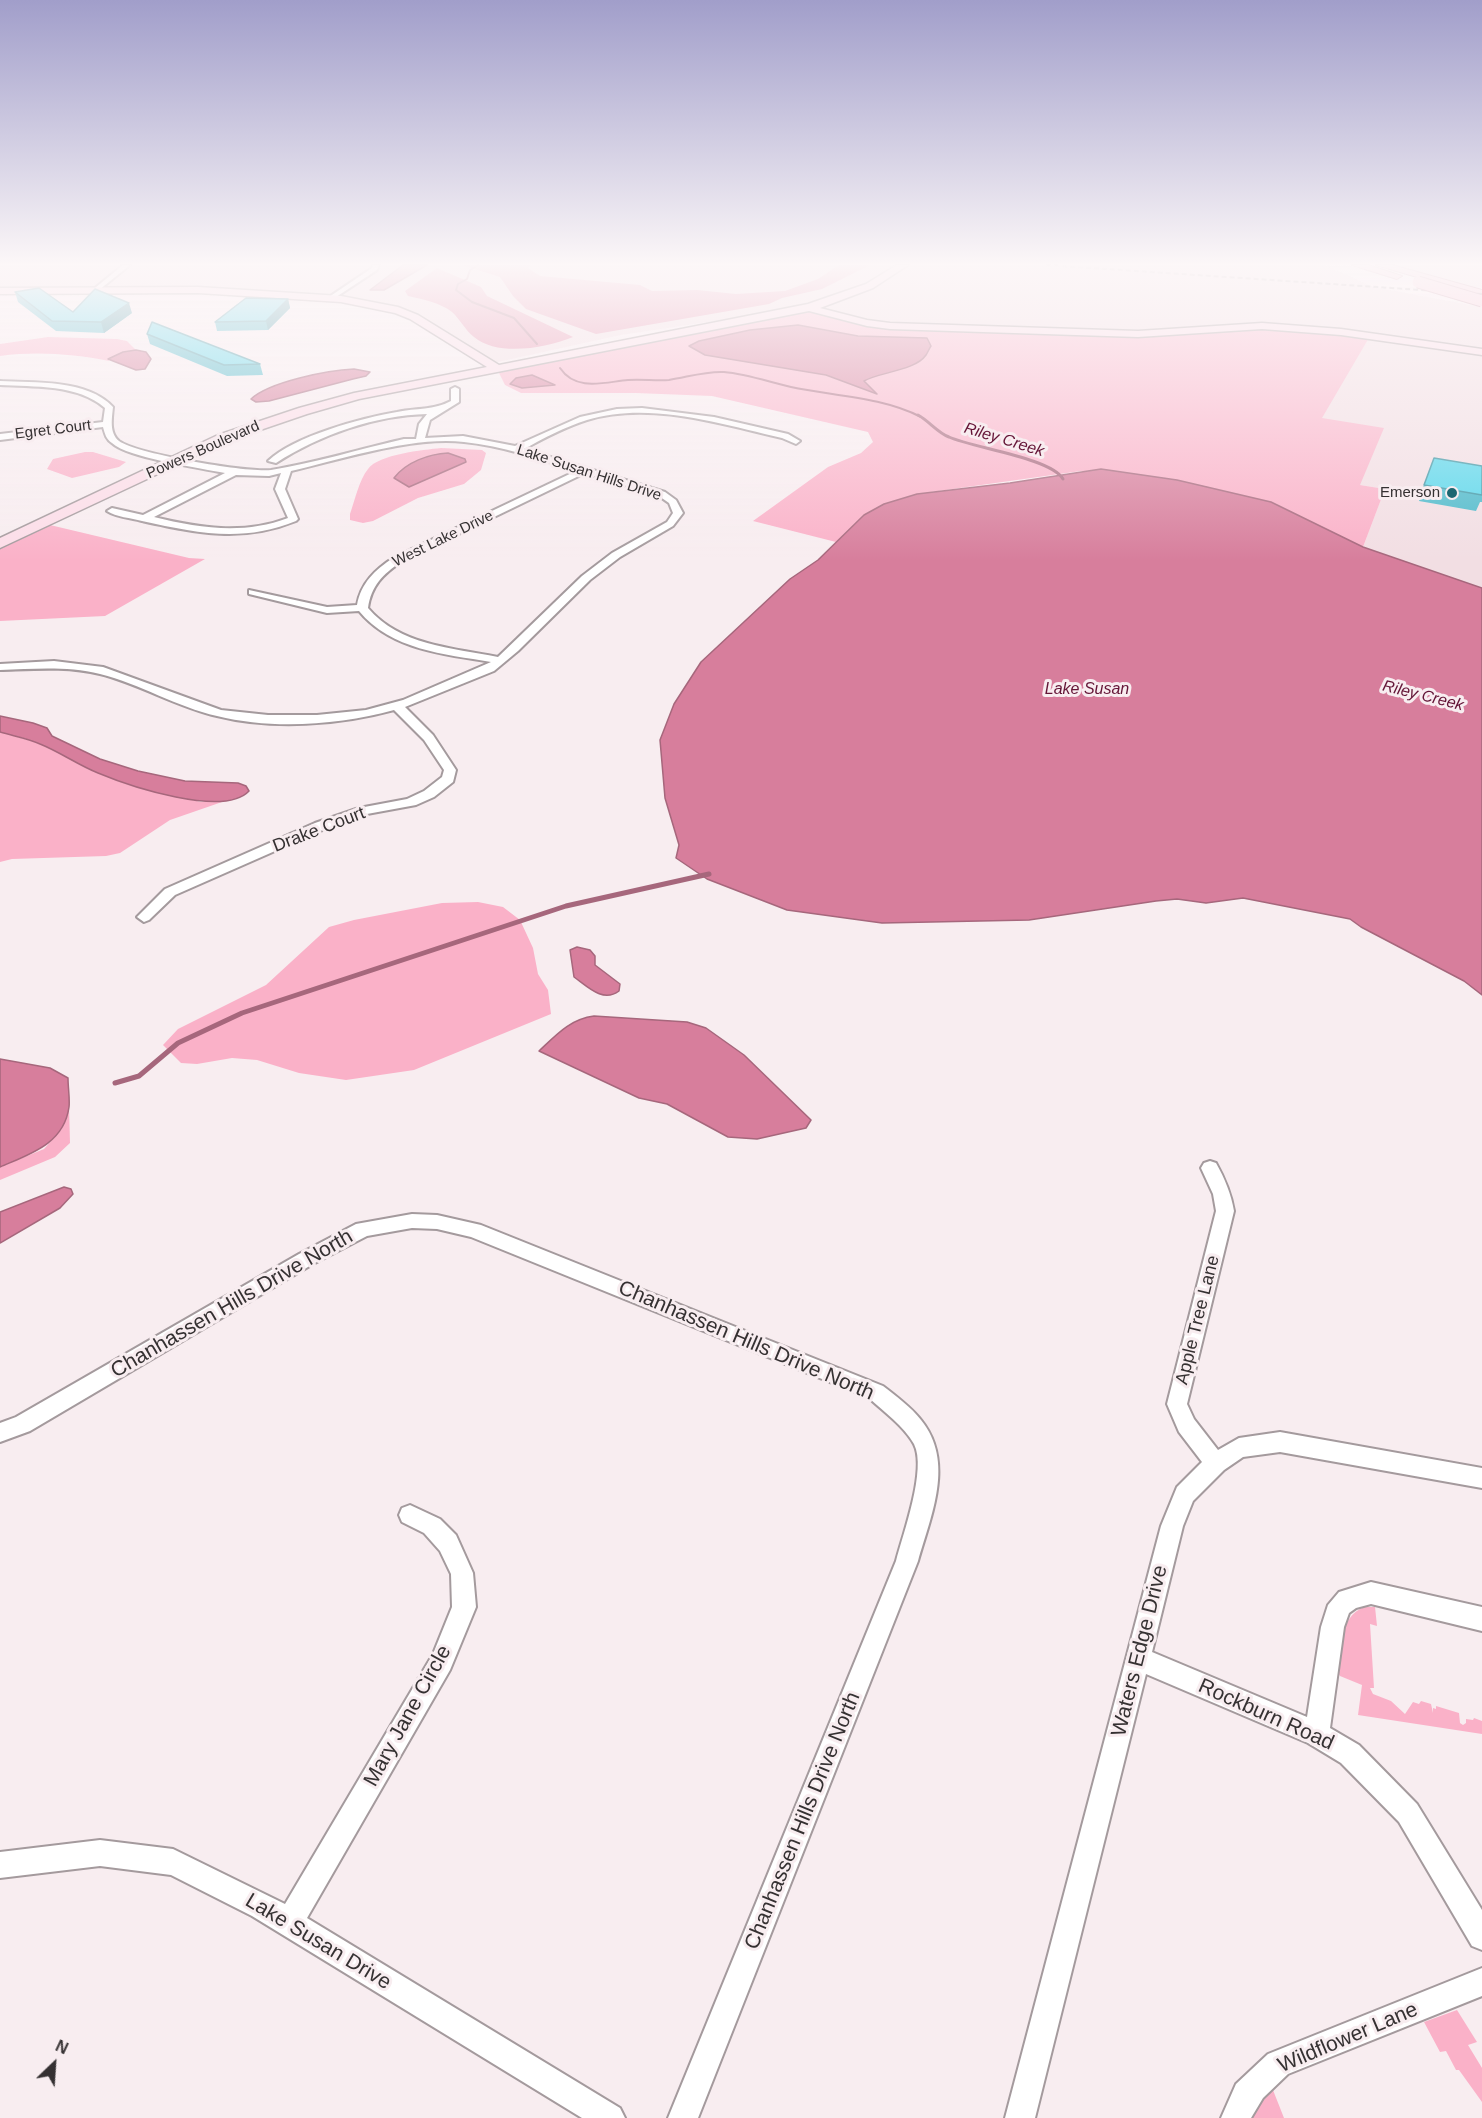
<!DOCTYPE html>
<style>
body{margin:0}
#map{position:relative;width:1482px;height:2118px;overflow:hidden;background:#f8edf0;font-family:Helvetica,sans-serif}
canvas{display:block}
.north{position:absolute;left:24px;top:2034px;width:60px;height:60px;-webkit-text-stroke:4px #f8edf0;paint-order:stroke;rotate:25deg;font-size:16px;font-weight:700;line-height:24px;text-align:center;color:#353132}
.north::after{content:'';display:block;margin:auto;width:21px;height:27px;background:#353132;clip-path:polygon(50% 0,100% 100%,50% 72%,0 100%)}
</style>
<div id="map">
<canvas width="1482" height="2118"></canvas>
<div class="north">N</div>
</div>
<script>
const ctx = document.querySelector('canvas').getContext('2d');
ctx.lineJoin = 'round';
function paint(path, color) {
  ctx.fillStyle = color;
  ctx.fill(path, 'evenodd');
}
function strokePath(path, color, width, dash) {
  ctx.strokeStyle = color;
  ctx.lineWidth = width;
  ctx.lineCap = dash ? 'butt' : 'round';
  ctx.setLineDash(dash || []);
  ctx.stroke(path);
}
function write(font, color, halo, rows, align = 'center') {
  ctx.font = font + ' Helvetica,sans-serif';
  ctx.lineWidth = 6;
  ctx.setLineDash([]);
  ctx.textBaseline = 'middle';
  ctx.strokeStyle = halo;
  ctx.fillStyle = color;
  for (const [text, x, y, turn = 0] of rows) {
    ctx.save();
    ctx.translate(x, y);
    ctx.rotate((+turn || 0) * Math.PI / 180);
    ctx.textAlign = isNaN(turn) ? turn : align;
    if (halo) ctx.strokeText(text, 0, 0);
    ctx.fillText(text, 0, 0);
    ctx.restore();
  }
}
paint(new Path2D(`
 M0,265h1324l50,22 108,20v281l-119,-41 22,-58 -25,-4 -39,-67 -147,-85 -271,-7 -59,-8 -46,-13 -56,12 -121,18 -132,29 -43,-27 -58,-29 -30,-6 -21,-8 -40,1 -137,-5 -160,1z
 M1381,265h101v23l-33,-3z`), '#f2dee3');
paint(new Path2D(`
 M808,308l59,15 271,11 104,-8 128,10 -48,82 62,10 -24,57 25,4 -22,58 -92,-45 -94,-22 -96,-9 -164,23 -33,10 -20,11 -28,27 -83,-21 75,-54 33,-14 12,-11 -5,-10 -156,-36 -77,-3h-114l-16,-8 -8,-16z
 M48,337l69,2 10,2 9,9 -13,2 -15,7 1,2c-36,-7 -72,-10 -109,-5v-12z
 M441,448l41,2 4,3 -5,17 -17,14 -46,14 -45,23 -10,2 -13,-3v-6c5,-14 9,-34 18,-45 11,-15 55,-19 73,-21z
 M85,452h8l33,10 -7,5 -47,11 -25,-9 6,-10z
 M50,525l139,33 16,1 -100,57 -105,5v-72z
 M0,732l39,11 59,30 59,19 44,10h21l-52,18 -50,33 -14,3 -94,3 -12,3z
 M478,902l25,5 17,13 13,28 5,26 10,16 3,24 -137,56 -68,10 -47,-7 -42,-13 -25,-2 -35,6 -16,-1 -18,-18 15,-16 88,-44 63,-58 25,-7 88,-17z
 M69,1107l1,36 -15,14 -55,23v-13l44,-18 17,-19z
 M1364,1607h11l2,19 -7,-2 4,64h-4l3,6 18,7 14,13 8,-12 6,2 2,-3 10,3 2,9v-5l3,1v-3l23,7 1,10 3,2 3,-2v-4l7,1 1,-2 8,3v13l-124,-19 4,-30 -22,-9 -3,-4c4,-23 2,-55 27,-65z
 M1457,2010l20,32 -9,3 14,23v34l-23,-32h-3l-10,-19 -6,1 -16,-30z
 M1271,2085l13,33h-35z`), '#fab1c8');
paint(new Path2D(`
 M462,265h68l-2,3 12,8 100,9 12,6 45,-1 39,4 49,-3 33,-12 21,-14h31l-48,24 -40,9 -13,6 -173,30 -70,-25 -13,-13 -13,-19z
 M437,268l44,19 6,9 86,41c-27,11 -75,20 -99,0 -9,-7 -14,-18 -22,-25 -11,-9 -30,-13 -44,-16l-3,-5z`), '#e48aa8');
const water = new Path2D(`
 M403,265h24l-43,25h-14z
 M798,325l60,11 69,2 4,8c-2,3 -3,6 -5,9 -11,16 -47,17 -62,26l13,13 -51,-19 -121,-20 -16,-9 10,-5 51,-11z
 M136,350l10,2 5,7 -6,10 -9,1 -28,-11 15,-7z
 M354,369l16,3 -4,4 -13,3 -84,22 -13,1 -5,-3c18,-17 77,-29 103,-30z
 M532,375l23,10 -33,3 -12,-4 6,-6z
 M448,453l17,6 1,3 -57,25 -15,-9c12,-16 35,-24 54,-25z
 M1101,469l76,11 94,22 92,45 119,41v407l-18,-14 -103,-54 -11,-8 -107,-21 -37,5 -29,-4 -21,2 -127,19 -147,3 -95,-13 -80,-31 -31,-21 3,-13 -14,-47 -5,-58 14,-36 27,-42 89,-83 28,-19 46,-45 20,-11 33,-10 93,-11z
 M0,716l33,7 14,5 5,8 48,23 38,12 47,10 53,2 8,3 3,5c-25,27 -120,-5 -151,-18 -20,-8 -38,-21 -58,-29 -13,-6 -27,-8 -40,-12z
 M577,947l13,3 5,6v9l25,19 -1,7c-16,12 -31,-4 -45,-14l-4,-27z
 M594,1016l93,6 19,6 38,27 67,65 -5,8 -49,11 -29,-2 -61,-33 -28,-6 -100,-47c17,-16 31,-32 55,-35z
 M0,1059l50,9 18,10c0,10 2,21 1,29 -5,37 -39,47 -69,60z
 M64,1187l7,2 2,5 -13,14 -60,35v-31z`);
paint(water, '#d77e9c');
strokePath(water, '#a6677c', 1.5);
strokePath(new Path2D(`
 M478,265l-8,5 -3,9 -9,5 -2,6 16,12 42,16 23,26
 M560,368c16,24 45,14 68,12 14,-1 28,1 41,0 19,-3 36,-9 55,-8 23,2 45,10 67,15 43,9 91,10 130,30`), '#a6677c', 2);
strokePath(new Path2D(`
 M918,415c11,6 20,18 31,22 24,11 102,21 114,42`), '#a6677c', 3);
strokePath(new Path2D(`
 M115,1083l24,-7 39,-33 64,-30 324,-107 143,-32`), '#a6677c', 5);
const street = new Path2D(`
 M123,265h7l-31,25h-4v-2z
 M373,265h6l-2,5 -44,29h-4v-2l43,-29z
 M0,381c35,2 87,-2 113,26 -1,11 -4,26 6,34 18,13 129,32 152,29 44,-7 89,-21 133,-31h12l3,-15 8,-10c-51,1 -108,21 -151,49l-8,-2c26,-25 94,-43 129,-49 19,-4 37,-2 54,-11v-12l4,-2 4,2v13l-29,18 -5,18 38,-2 52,10 65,-29 37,-8 25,-1 72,9 74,17 12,7 -4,3 -14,-6c-62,-14 -132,-37 -195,-18 -22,7 -43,18 -63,29l141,43 11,8 7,13 -10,13 -53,31 -30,23 -72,71 -24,20 -89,36 28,28 23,35 -3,12 -19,15 -18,8 -49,9 -42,15 -150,66 -26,25 -5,2 -7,-5 28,-28 150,-66 44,-15 48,-9 17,-8 18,-14 2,-7 -20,-30 -30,-30c-55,15 -121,20 -177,6 -40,-9 -77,-32 -117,-42 -33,-8 -66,-5 -100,-4v-6l54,-3 49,6 118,43 47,5h49l49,-5 37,-10 88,-38c-47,-8 -100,-12 -132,-51l-32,2 -78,-19v-4l78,17 30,-2c4,-22 18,-35 36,-47l183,-87c-36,-12 -73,-25 -112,-29 -51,-6 -121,17 -173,29l-6,18 13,30 -2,2c-54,22 -99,12 -154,0 -11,-3 -26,-4 -35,-10l5,-3 31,7 82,-42c-25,-5 -97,-15 -113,-30 -6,-4 -7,-9 -9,-16l-103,13v-6l103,-12 2,-14c-27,-24 -71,-21 -105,-23zM281,473l-6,16 13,29c-45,17 -89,10 -134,-1l82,-42 33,1zM585,473l74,23 10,7 4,10 -6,9 -55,31 -30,23 -84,81c-46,-9 -99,-12 -130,-49 3,-22 15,-34 33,-46z
 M1210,1161l6,2c9,16 15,31 18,48l-47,193 7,15 24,31 21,-12 41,-6 202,36v20l-202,-36 -37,5 -19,13 -31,31 -10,25 -31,126 155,65 14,-90 7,-22 11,-13 32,-10 111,25v24l-111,-27 -15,4 -7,5 -5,14 -14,101 29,17 58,59 65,106v40l-10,-4 -73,-124 -58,-59 -33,-20 -162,-69 -111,444h-30l156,-592 16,-39 25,-25 -23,-30 -12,-28 49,-193 -3,-17 -12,-26 3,-5z
 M412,1214l25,1 44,10 402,161c13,10 28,21 38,34 34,42 10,95 -3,141l-220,557h-30l228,-557c7,-27 31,-92 18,-117 -10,-18 -30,-32 -45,-46l-398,-161 -34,-8 -25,-1 -45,8 -54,28 -283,167 -30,11v-19l16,-6 283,-163 57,-30z
 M410,1505l30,14 16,16 17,38 3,34 -26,63 -143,248 313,190 5,10h-43l-330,-202 -81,-41 -71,-9 -100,12v-26l100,-12 73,9 112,55 148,-250 19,-47 -1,-33 -11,-23 -16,-18 -22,-11 -3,-7 3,-7z
 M1482,1968v28l-194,78 -25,24 -12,20h-30l15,-34 32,-30z`);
const secondary = new Path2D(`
 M897,265h11l-35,23 -53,20 47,12 23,3 248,8 124,-8 79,6 141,20v6l-141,-20 -79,-6 -124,8 -248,-8 -23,-3 -58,-15 -450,88 -52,15 -79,27 -228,107v-10l218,-103 81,-27 55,-15 133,-26 -77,-48 -15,-6 -54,-11 -143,-9 -198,1v-6l198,-1 143,9 57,11 20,8 81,50 309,-61 58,-20z`);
const primary = new Path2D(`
 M1352,265h16l34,11 -5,3z
 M1376,265h16l90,25v6z`);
strokePath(street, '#a49a9d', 4);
strokePath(secondary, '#a49a9d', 3);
strokePath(primary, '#b26d85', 2);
paint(street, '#fff');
paint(secondary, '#fcdde8');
paint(primary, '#fabbd0');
strokePath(new Path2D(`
 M1046,265l436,29`), '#9c9597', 2, [5, 3]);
const primaryBridge = new Path2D(`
 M1418,282l64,19`);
strokePath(primaryBridge, '#b26d85', 13, []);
strokePath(primaryBridge, '#fabbd0', 11);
paint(new Path2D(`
 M15,292l58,20 59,1 -28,20 -48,-2 -38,-29z
 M288,299l2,9 -22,22 -51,1 -2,-9z
 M147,334l113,30 3,11 -36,1 -77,-32z
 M1482,466v36h-2l-4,9 -57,-10 5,-16z`), '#4bb9ca');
paint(new Path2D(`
 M288,299l2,9 -22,22 -2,-9z
 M129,303l3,10 -28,20 -3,-11z`), '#3d96a4');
const building = new Path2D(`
 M39,288l34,24 22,-23 34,14 -28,19 -49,-1 -37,-29z
 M246,298l42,1 -22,22 -51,1z
 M152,322l108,42 -36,1 -77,-31z
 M1434,458l48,8v29l-58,-10z`);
paint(building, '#57d7eb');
strokePath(building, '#3d96a4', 1.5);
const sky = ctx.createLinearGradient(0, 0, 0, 561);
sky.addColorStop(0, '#a19eca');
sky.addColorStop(0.47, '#fcf7f8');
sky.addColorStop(1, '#fcf7f800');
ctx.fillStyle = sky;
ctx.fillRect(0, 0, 1482, 561);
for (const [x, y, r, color] of [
 [1452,493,6,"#1c6671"]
]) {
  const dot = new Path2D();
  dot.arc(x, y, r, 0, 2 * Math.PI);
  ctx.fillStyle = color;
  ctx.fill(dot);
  strokePath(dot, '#f8edf0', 2);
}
write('15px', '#353132', '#f8edf0', [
 ["Egret Court",53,430,-7],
 ["Powers Boulevard",203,450,-24],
 ["Lake Susan Hills Drive",589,473,18],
 ["West Lake Drive",443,539,-26]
]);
write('15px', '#353132', '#f8edf0', [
 ["Emerson",1440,493]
], 'right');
write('italic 16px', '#641537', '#f8edf0', [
 ["Riley Creek",1004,440,17],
 ["Lake Susan",1087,690],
 ["Riley Creek",1423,696,14]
]);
write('18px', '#353132', '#f8edf0', [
 ["Drake Court",319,830,-21],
 ["Apple Tree Lane",1198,1320,-76]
]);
write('21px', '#353132', '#f8edf0', [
 ["Chanhassen Hills Drive North",232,1304,-30],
 ["Chanhassen Hills Drive North",746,1341,23],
 ["Waters Edge Drive",1140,1651,-76],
 ["Rockburn Road",1266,1715,24],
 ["Mary Jane Circle",408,1716,-61],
 ["Chanhassen Hills Drive North",803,1821,-68],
 ["Lake Susan Drive",318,1942,31],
 ["Wildflower Lane",1348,2038,-23]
]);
</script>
